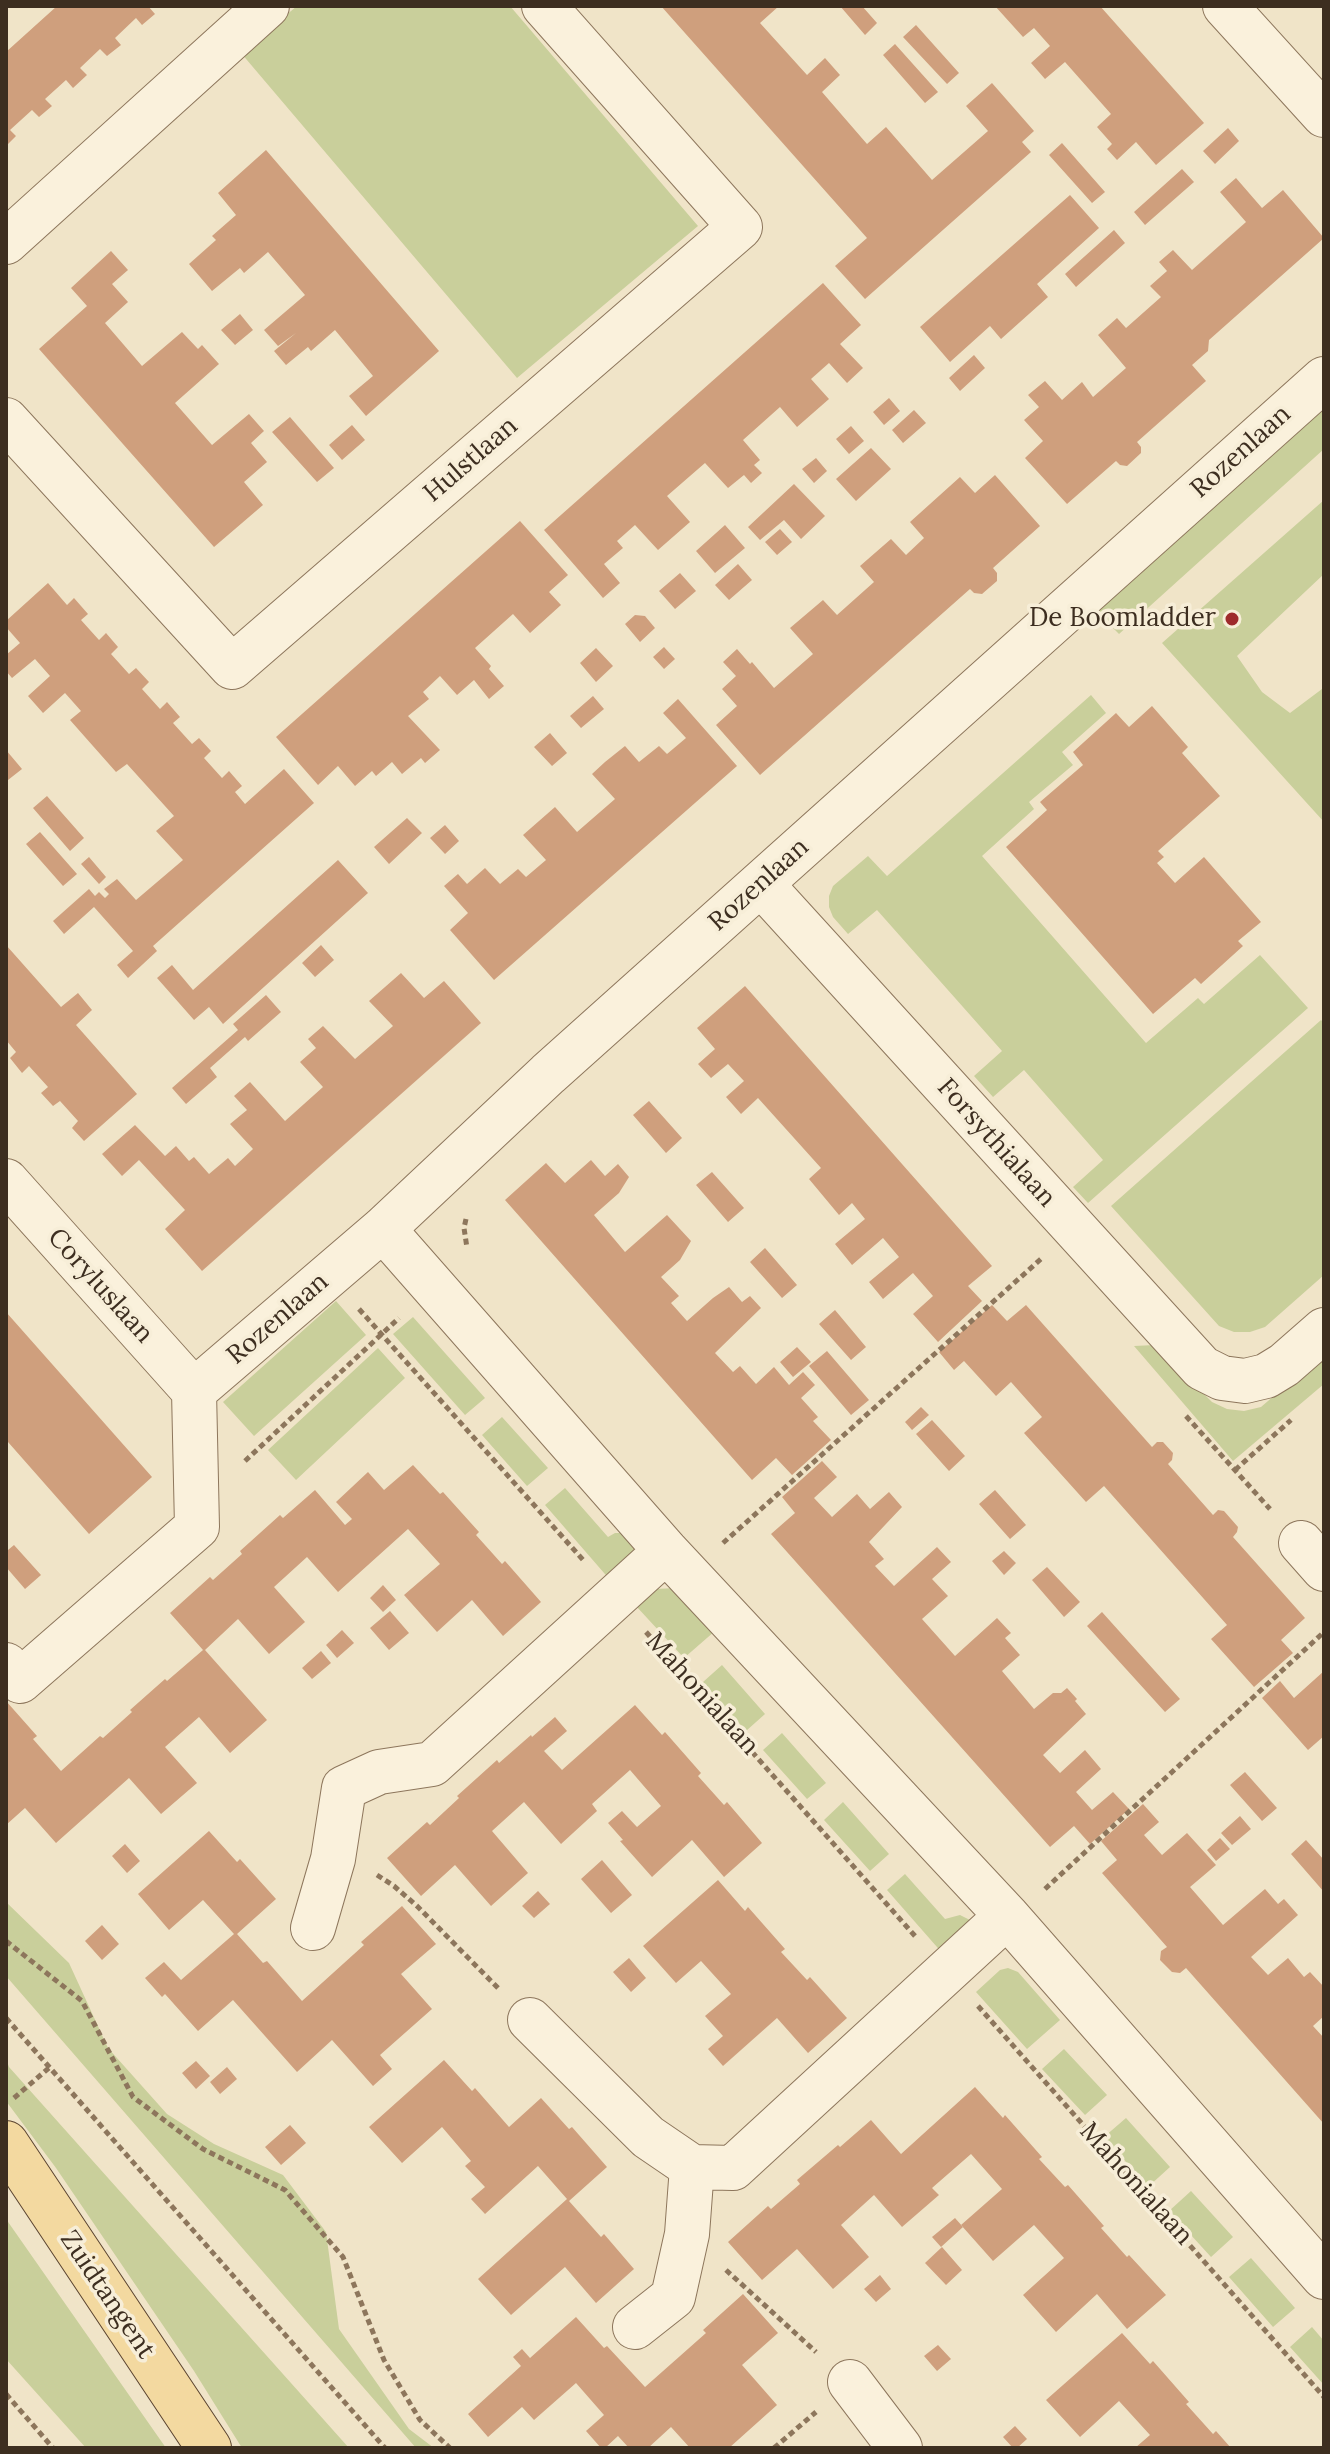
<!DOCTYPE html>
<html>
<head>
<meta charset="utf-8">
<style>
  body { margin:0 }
  #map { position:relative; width:1330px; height:2454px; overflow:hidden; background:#f0e4c8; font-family:Lora,serif }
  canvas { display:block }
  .frame { position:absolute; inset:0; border:8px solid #3d2e20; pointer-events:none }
</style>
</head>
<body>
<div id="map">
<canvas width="1330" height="2454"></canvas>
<div class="frame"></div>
</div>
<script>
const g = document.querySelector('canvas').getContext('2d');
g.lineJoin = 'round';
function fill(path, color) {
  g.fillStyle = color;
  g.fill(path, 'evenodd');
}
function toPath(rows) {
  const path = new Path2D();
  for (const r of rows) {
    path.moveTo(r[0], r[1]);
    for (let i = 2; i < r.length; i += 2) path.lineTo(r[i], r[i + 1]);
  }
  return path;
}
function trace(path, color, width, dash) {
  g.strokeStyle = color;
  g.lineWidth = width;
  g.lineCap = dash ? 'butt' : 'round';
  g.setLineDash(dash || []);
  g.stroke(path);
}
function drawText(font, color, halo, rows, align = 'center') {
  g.font = font + ' Lora,serif';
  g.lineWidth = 7;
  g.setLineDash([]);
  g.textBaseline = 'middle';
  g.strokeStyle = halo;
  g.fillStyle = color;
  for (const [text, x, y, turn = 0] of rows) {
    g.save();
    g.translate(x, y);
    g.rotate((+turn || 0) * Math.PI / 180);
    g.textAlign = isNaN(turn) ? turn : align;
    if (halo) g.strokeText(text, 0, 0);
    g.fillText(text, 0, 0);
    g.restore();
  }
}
const green = toPath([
  [297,6,510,6,698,226,517,378,241,53],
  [1324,401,1324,449,1119,634,1094,609],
  [1324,500,1324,574,1237,656,1262,692,1290,713,1322,689,1324,695,1324,822,1162,643],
  [1091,695,1106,713,1062,752,1073,765,1029,802,1034,809,982,856,1146,1043,1198,998,1204,1004,1260,955,1308,1008,1088,1203,1073,1187,1103,1160,1024,1070,993,1097,974,1076,1002,1051,877,910,848,934,833,917,829,907,829,896,833,886,868,856,887,876],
  [1321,1020,1324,1023,1324,1275,1265,1327,1250,1332,1234,1332,1219,1326,1111,1206],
  [336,1301,366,1335,254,1436,223,1402],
  [413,1317,485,1398,465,1415,393,1334],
  [1155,1345,1212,1402,1227,1409,1244,1411,1261,1407,1324,1353,1324,1384,1233,1461,1134,1346],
  [378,1348,405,1378,296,1480,268,1450],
  [502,1417,548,1468,527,1486,482,1435],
  [565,1488,608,1537,615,1533,625,1533,637,1551,611,1581,545,1505],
  [676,1588,715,1631,684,1658,636,1606,655,1589],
  [722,1665,765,1714,746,1731,703,1682],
  [782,1733,826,1783,807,1799,763,1750],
  [843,1802,889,1854,870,1871,824,1820],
  [905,1874,945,1919,960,1915,970,1920,951,1963,887,1890],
  [6,1902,69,1963,108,2048,167,2114,214,2144,283,2175,326,2232,339,2329,409,2429,434,2448,416,2448,6,1976],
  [1008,1968,1018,1972,1060,2020,1027,2049,976,1992,1000,1970],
  [1064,2049,1107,2095,1085,2115,1042,2069],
  [6,2059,9,2067,349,2448,242,2448,194,2371,56,2168,6,2101],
  [1126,2118,1170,2167,1148,2187,1104,2137],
  [1191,2191,1233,2237,1211,2257,1169,2211],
  [6,2219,166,2448,86,2448,6,2359],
  [1251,2258,1295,2308,1273,2327,1229,2277],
  [1312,2327,1324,2341,1324,2385,1290,2347]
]);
const building = toPath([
  [57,6,148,6,155,14,142,25,136,18,115,38,121,45,107,56,100,49,80,68,87,75,73,88,66,80,45,99,52,106,39,117,32,110,10,130,16,136,6,146,6,52],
  [661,6,779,6,760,23,807,75,825,58,840,75,822,92,867,144,886,127,932,180,988,131,966,106,992,83,1034,131,1022,142,1031,152,865,299,835,266,867,238],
  [840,6,862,6,877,23,865,35],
  [995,6,1100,6,1204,123,1156,165,1136,142,1117,160,1107,149,1112,144,1097,127,1111,114,1065,62,1045,79,1031,63,1050,46,1034,28,1023,37],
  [916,25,959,73,947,84,903,37],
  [895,44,938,92,925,103,883,55],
  [1228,128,1239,141,1215,164,1203,151],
  [1062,143,1105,192,1092,203,1049,155],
  [266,150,439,351,366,416,349,396,373,376,335,330,311,351,308,347,286,365,274,351,296,333,278,346,264,330,305,295,268,252,244,273,240,268,212,291,189,264,216,240,212,236,236,215,218,193],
  [1182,169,1194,182,1145,225,1134,212],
  [1236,178,1262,208,1283,190,1324,238,1209,340,1208,351,1192,365,1206,381,1137,442,1141,447,1141,453,1127,466,1120,465,1116,461,1067,504,1025,458,1043,441,1024,420,1039,407,1028,395,1045,381,1062,400,1082,382,1093,397,1126,368,1098,335,1117,318,1126,328,1161,297,1150,286,1167,271,1159,262,1173,250,1192,270,1246,222,1220,192],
  [1070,195,1099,228,1037,284,1048,297,1001,339,990,326,950,362,920,327],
  [1114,230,1125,243,1076,287,1065,274],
  [111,251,128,270,112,284,128,302,105,323,142,366,182,332,198,349,202,345,219,364,175,403,212,445,249,414,264,431,251,443,267,462,244,482,263,505,214,547,39,349,87,306,71,288],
  [823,283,861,325,840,344,863,368,847,383,829,363,811,379,829,399,797,427,780,407,743,440,760,460,754,465,762,473,751,483,744,475,728,488,705,463,667,496,690,522,658,550,635,525,617,541,623,548,604,564,620,583,603,598,544,530],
  [240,314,253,330,235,345,221,330],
  [974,355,985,368,960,391,949,378],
  [889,398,900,411,884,425,873,412],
  [914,410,926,423,903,443,892,430],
  [290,417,334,468,317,482,272,432],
  [352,425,365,440,342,460,329,445],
  [851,426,864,441,849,454,836,439],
  [871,448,891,469,856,501,836,479],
  [816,458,827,471,814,483,802,469],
  [995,475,1040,526,993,568,997,573,997,581,982,594,974,593,970,589,760,775,716,725,737,706,722,689,736,676,723,662,737,649,750,664,752,662,774,688,813,654,790,628,823,600,837,615,874,582,860,566,891,539,906,555,924,538,910,522,960,477,975,493],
  [794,484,825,516,801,539,784,520,760,540,748,527],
  [520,521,568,575,549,592,561,605,530,633,513,614,475,648,491,666,489,669,504,686,489,699,474,680,457,695,440,676,423,692,429,699,408,716,440,750,425,763,421,758,402,774,392,762,376,776,372,771,355,786,338,766,318,785,276,737],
  [725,525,745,548,715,573,696,551],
  [780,529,792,542,777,555,765,542],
  [738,564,752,580,729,600,715,585],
  [680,573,696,591,675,609,659,591],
  [48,583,67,605,74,598,88,614,81,620,99,640,106,633,118,647,111,654,129,674,136,668,149,682,142,689,160,709,167,702,180,717,173,723,192,744,199,738,211,751,204,758,222,778,229,771,242,786,235,792,245,804,284,769,314,803,153,946,157,951,128,978,117,965,133,951,94,907,64,934,53,921,89,889,95,896,99,892,105,898,109,894,104,889,117,879,136,900,183,860,156,831,174,816,127,764,116,772,85,737,70,720,81,711,65,693,43,713,28,696,50,676,35,659,12,678,6,671,6,655,20,643,6,627,6,621],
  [635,615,645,616,655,628,640,642,625,624],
  [664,647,675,659,664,669,653,657],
  [596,648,613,666,596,682,580,663],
  [593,696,604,709,581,728,570,716],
  [678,699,737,766,494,980,450,930,468,913,444,886,458,874,467,884,485,868,500,884,518,869,526,877,546,860,523,835,555,807,577,832,615,799,592,774,605,762,625,746,639,762,659,746,667,754,686,738,663,713],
  [1152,706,1188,747,1182,753,1220,796,1158,851,1164,857,1157,863,1175,883,1204,857,1261,922,1238,941,1243,946,1201,984,1195,978,1153,1014,1006,847,1047,810,1040,802,1083,765,1073,752,1116,713,1129,727],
  [550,733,567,753,552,766,534,747],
  [6,750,22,769,8,780,6,778],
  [47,796,84,838,70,851,33,808],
  [407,818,422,833,389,864,374,847],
  [445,825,459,841,445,854,430,838],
  [40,832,77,874,63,886,26,844],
  [89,857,106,877,99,884,81,864],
  [338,860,368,893,223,1024,209,1007,194,1020,157,978,172,965,193,990],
  [6,945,61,1007,78,993,92,1010,76,1025,137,1094,84,1141,72,1128,78,1121,60,1101,53,1106,41,1093,48,1087,29,1066,22,1073,10,1058,16,1052,6,1040],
  [321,945,334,960,315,977,302,963],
  [401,973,424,998,444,981,481,1023,202,1271,165,1229,185,1210,139,1160,122,1176,102,1154,135,1125,165,1156,176,1146,189,1161,194,1157,209,1174,228,1158,235,1166,253,1149,230,1124,247,1110,234,1096,250,1082,285,1121,323,1087,300,1062,316,1048,308,1039,323,1026,355,1059,393,1026,369,1001],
  [745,986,992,1266,968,1286,982,1301,938,1342,913,1314,933,1296,913,1273,883,1299,869,1282,899,1257,883,1238,852,1265,835,1244,865,1219,852,1203,839,1215,809,1179,821,1168,758,1098,741,1114,726,1097,744,1081,728,1064,711,1078,698,1064,715,1049,697,1028],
  [266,995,281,1012,248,1041,245,1037,210,1068,217,1077,186,1104,172,1088,238,1030,233,1024],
  [649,1101,682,1138,666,1153,633,1115],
  [591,1160,605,1176,618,1164,629,1177,619,1193,594,1215,625,1252,667,1215,691,1241,680,1260,661,1277,679,1296,671,1303,687,1321,713,1298,729,1287,742,1302,750,1296,761,1308,715,1353,733,1372,740,1366,756,1384,774,1367,789,1385,803,1372,815,1385,801,1398,818,1417,813,1421,831,1440,792,1475,776,1458,752,1480,505,1200,546,1163,565,1183],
  [712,1172,744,1208,728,1222,696,1185],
  [765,1248,797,1285,782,1298,750,1262],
  [992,1305,1007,1321,1026,1305,1152,1447,1157,1442,1163,1442,1173,1453,1172,1460,1168,1464,1213,1515,1218,1510,1224,1511,1238,1527,1237,1532,1233,1537,1305,1618,1281,1640,1293,1653,1254,1687,1211,1639,1227,1625,1104,1486,1086,1502,1024,1433,1042,1417,1011,1382,996,1396,964,1361,954,1370,939,1352],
  [835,1310,866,1347,851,1360,819,1324],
  [6,1312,152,1477,89,1534,8,1442,6,1444],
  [797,1347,811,1362,793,1377,780,1362],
  [827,1351,869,1400,851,1415,809,1366],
  [921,1407,929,1415,912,1430,905,1422],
  [932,1420,965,1456,949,1471,916,1434],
  [822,1461,837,1477,814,1498,832,1517,857,1494,870,1509,889,1492,902,1507,869,1542,884,1559,875,1566,894,1586,937,1547,951,1562,932,1579,948,1596,922,1619,955,1656,997,1618,1011,1633,1005,1638,1020,1655,1002,1671,1034,1709,1053,1693,1061,1693,1067,1688,1077,1699,1075,1701,1086,1714,1043,1755,1060,1773,1085,1750,1101,1769,1076,1792,1092,1810,1113,1792,1129,1809,1090,1844,1074,1826,1050,1847,771,1534,795,1513,782,1497],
  [413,1465,440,1494,443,1492,479,1532,476,1535,502,1564,505,1561,541,1602,503,1636,472,1600,437,1632,404,1595,440,1564,408,1529,338,1592,307,1557,274,1587,305,1622,269,1654,238,1619,205,1650,267,1720,230,1753,199,1717,165,1747,197,1783,161,1814,129,1778,56,1843,25,1808,6,1825,6,1701,37,1736,33,1739,61,1771,100,1736,103,1738,132,1712,130,1710,165,1679,167,1681,203,1650,170,1613,210,1577,213,1580,242,1554,240,1551,280,1515,283,1518,315,1490,345,1525,352,1519,336,1502,368,1472,384,1490],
  [995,1490,1026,1525,1010,1539,979,1504],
  [14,1545,41,1575,25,1589,6,1567,6,1547,8,1550],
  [1004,1551,1016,1563,1004,1575,992,1561],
  [1047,1567,1080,1602,1064,1617,1032,1580],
  [383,1585,396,1600,383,1612,370,1598],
  [390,1611,409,1633,389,1650,370,1628],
  [1102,1612,1180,1699,1165,1712,1087,1626],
  [342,1630,354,1643,337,1658,326,1645],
  [321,1651,331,1663,312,1679,302,1668],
  [1324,1671,1324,1736,1308,1750,1262,1698,1280,1681,1294,1698],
  [635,1705,662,1735,665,1732,701,1773,698,1776,724,1805,727,1802,762,1843,724,1877,692,1840,652,1877,620,1841,623,1840,608,1823,622,1811,637,1827,661,1806,630,1770,592,1804,597,1811,561,1844,524,1802,492,1831,528,1873,491,1906,455,1865,421,1896,387,1858,427,1822,430,1825,459,1798,457,1796,497,1760,499,1763,531,1735,532,1737,555,1717,567,1731,544,1751,562,1770],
  [1245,1772,1277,1808,1262,1821,1230,1785],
  [1143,1804,1159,1822,1144,1835,1162,1855,1187,1833,1216,1865,1190,1887,1223,1925,1265,1889,1278,1904,1284,1899,1298,1915,1251,1957,1268,1975,1288,1958,1304,1977,1310,1972,1324,1987,1324,2016,1313,2026,1324,2038,1324,2124,1186,1968,1180,1973,1172,1972,1160,1960,1161,1951,1167,1947,1102,1873,1117,1860,1101,1841],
  [1240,1816,1251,1829,1232,1845,1221,1833],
  [209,1831,237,1862,240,1859,276,1899,237,1934,263,1963,267,1961,302,2001,364,1945,361,1942,402,1906,436,1944,401,1974,432,2009,380,2055,392,2069,373,2086,332,2040,297,2072,233,2000,198,2031,165,1994,162,1997,145,1978,164,1962,181,1980,234,1934,203,1900,169,1930,138,1894],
  [1220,1838,1230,1849,1216,1861,1207,1850],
  [1306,1840,1324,1860,1324,1892,1291,1854],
  [125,1844,140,1861,127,1873,112,1856],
  [602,1860,632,1895,611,1913,581,1879],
  [718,1880,745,1911,748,1907,785,1949,781,1952,807,1980,810,1977,847,2018,808,2053,777,2018,723,2066,708,2049,723,2036,705,2016,731,1994,701,1961,676,1983,643,1946],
  [538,1891,550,1904,534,1918,522,1906],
  [102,1925,119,1944,102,1960,85,1941],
  [629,1958,646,1978,631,1992,613,1972],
  [444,2060,472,2091,475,2088,509,2127,541,2098,569,2129,572,2127,607,2167,569,2201,601,2237,604,2234,634,2269,596,2303,565,2267,511,2315,478,2279,567,2199,538,2166,485,2214,471,2199,485,2187,465,2166,471,2161,442,2127,402,2163,369,2127],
  [196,2061,210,2076,196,2089,182,2073],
  [227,2067,237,2079,220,2094,210,2082],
  [975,2087,1003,2118,1005,2115,1042,2157,1039,2159,1065,2187,1068,2185,1104,2226,1101,2228,1127,2257,1129,2255,1166,2295,1127,2329,1097,2294,1056,2332,1023,2295,1064,2258,1034,2225,993,2261,961,2225,1002,2189,971,2154,932,2188,939,2195,902,2227,874,2195,841,2225,869,2257,833,2289,797,2249,762,2280,728,2242,768,2206,771,2209,800,2184,797,2180,838,2145,840,2147,871,2120,901,2154],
  [290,2125,306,2143,281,2165,265,2147],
  [955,2218,963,2227,941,2247,932,2237],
  [942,2247,962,2270,946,2285,925,2263],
  [880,2275,891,2289,876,2302,864,2289],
  [743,2294,778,2333,742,2365,777,2405,729,2448,690,2448,671,2427,648,2448,629,2448,618,2436,605,2448,601,2448,586,2431,604,2415,576,2383,534,2420,522,2407,488,2437,468,2414,521,2366,513,2357,522,2349,530,2358,576,2317,604,2348,607,2346,645,2387,706,2333,703,2330],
  [1122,2333,1150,2364,1153,2361,1189,2402,1186,2404,1213,2434,1216,2431,1231,2448,1135,2448,1150,2435,1119,2401,1080,2437,1046,2400],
  [938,2345,951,2359,937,2371,924,2356],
  [1015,2426,1027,2439,1017,2448,1013,2448,1003,2437]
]);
const path = toPath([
  [466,1219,464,1228,467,1248],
  [359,1309,584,1561],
  [1186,1416,1270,1509],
  [245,1461,399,1318],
  [1235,1470,1291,1420],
  [723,1543,1041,1259],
  [646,1632,915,1936],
  [377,1875,394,1886,417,1906,498,1988],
  [1045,1889,1324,1632],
  [6,1941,82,2001,133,2097,203,2149,285,2190,343,2257,384,2360,420,2420,450,2448],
  [978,2006,1324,2397],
  [6,2018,385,2448],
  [14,2098,50,2067],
  [726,2270,816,2352],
  [6,2394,53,2448],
  [774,2448,816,2412]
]);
const minor = toPath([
  [1225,6,1324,115],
  [6,242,267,6],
  [6,420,232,667,740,227,544,6],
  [761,884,1202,1368,1222,1378,1245,1381,1266,1376,1284,1365,1324,1330],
  [6,1181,194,1391],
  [383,1229,666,1551,1007,1916,1324,2277],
  [194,1391,383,1229,548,1074,1324,379],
  [1301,1543,1324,1569],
  [6,1665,20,1681,197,1527,194,1391],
  [313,1928,333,1859,344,1788,379,1772,432,1764,666,1551],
  [530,2020,648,2137,692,2167,733,2168,1007,1916],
  [635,2327,673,2297,687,2234,692,2167],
  [850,2382,900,2448]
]);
const major = toPath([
  [6,2143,209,2448]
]);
const markers = [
  [1232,619,8,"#9e2a2b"]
];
const streetNames = [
  ["Rozenlaan",1241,452,-42],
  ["Hulstlaan",471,460,-41],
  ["Rozenlaan",759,885,-42],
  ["Forsythialaan",996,1143,48],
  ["Coryluslaan",100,1286,48],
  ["Rozenlaan",278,1319,-41],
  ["Mahonialaan",702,1694,48],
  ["Mahonialaan",1136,2184,48],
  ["Zuidtangent",107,2295,56]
];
const poiNames = [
  ["De Boomladder",1216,619]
];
fill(green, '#c9cf9b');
fill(building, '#cf9f7d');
trace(minor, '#8d765c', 46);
trace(major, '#5b4430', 46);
trace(path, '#8d765c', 5, [6, 4]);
trace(minor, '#faf1dc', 44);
trace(major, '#f3d9a0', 44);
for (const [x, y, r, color] of markers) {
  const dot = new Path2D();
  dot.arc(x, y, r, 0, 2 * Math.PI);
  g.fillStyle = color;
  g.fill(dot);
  trace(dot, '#f7eed8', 3);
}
drawText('26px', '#3d2e20', '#f7eed8', streetNames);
drawText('26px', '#3d2e20', '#f7eed8', poiNames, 'right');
</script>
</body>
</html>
